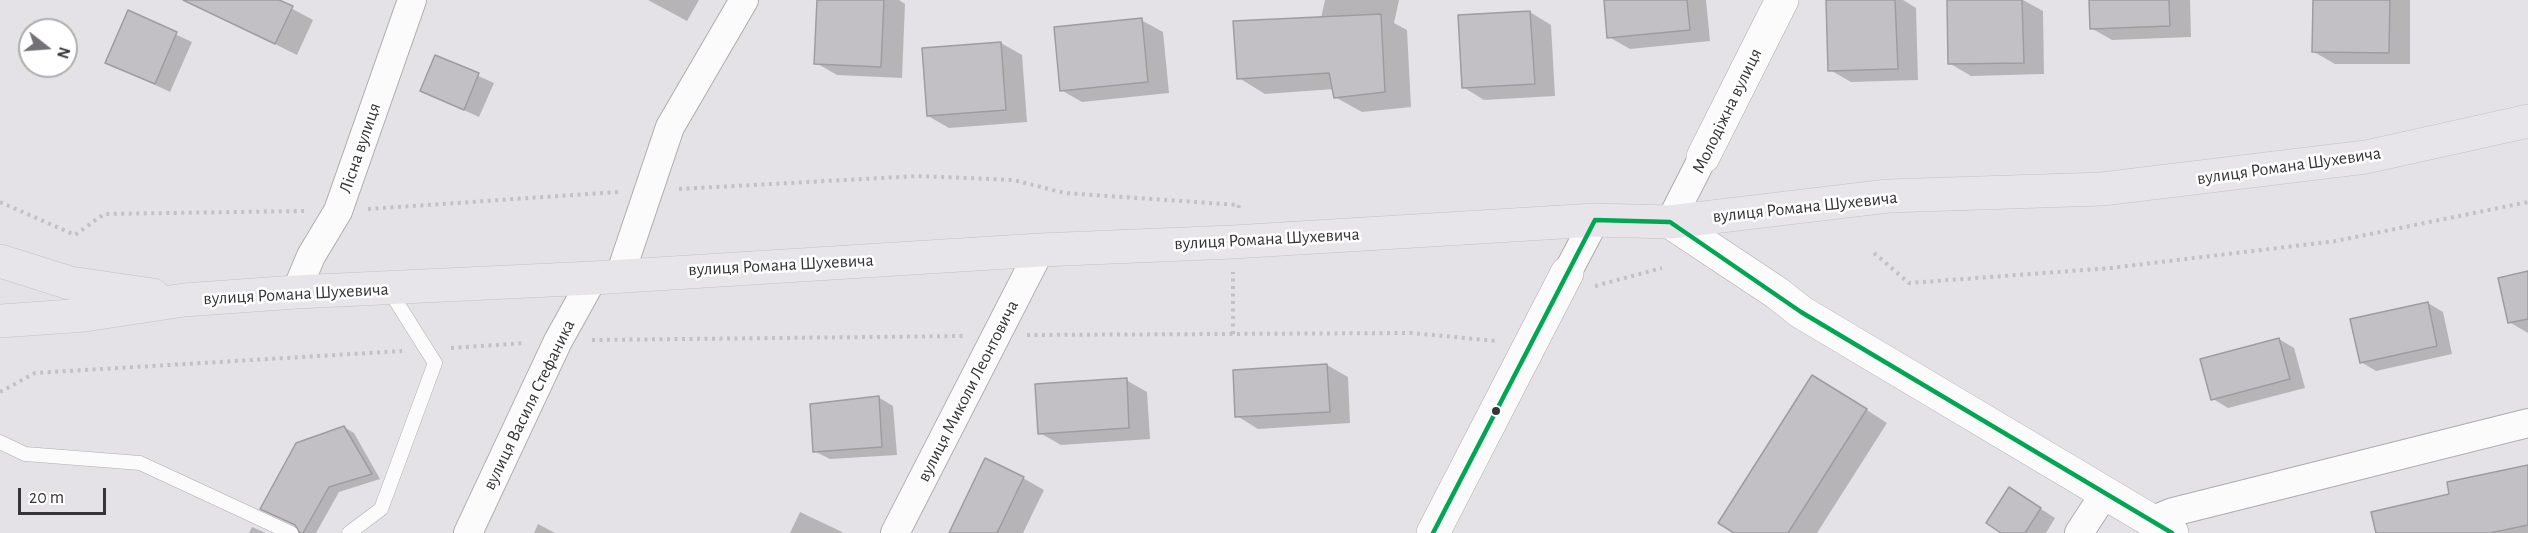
<!DOCTYPE html>
<html>
<head>
<meta charset="utf-8">
<style>
  body { margin:0 }
  #map { position:relative; width:2528px; height:533px; overflow:hidden; background:#e5e2e7; font-family:"Alegreya Sans",sans-serif }
  canvas { display:block }
  .north { position:absolute; left:18px; top:18px; width:60px; height:60px; box-sizing:border-box; background:#fff; border:2px solid #aeaeaf; border-radius:50%; rotate:107deg; font-size:16px; font-weight:700; line-height:24px; text-align:center; color:#353437 }
  .north::after { content:''; display:block; margin:auto; width:21px; height:27px; background:#737175; clip-path:polygon(50% 0,100% 100%,50% 72%,0 100%) }
  .scale { position:absolute; left:18px; top:488px; width:88px; height:27px; box-sizing:border-box; border:3px solid #353437; border-top:0; padding-left:8px; font-size:18px; line-height:21px; white-space:nowrap; color:#353437; -webkit-text-stroke:4px #fff; paint-order:stroke }
</style>
</head>
<body>
<div id="map">
<canvas width="2528" height="533"></canvas>
<div class="north">N</div>
<div class="scale">20 m</div>
</div>
<script>
const g = document.querySelector('canvas').getContext('2d');
g.lineJoin = 'round';
function fill(path, color) {
  g.fillStyle = color;
  g.fill(path, 'evenodd');
}
function toPath(rows) {
  const path = new Path2D();
  for (const r of rows) {
    path.moveTo(r[0], r[1]);
    for (let i = 2; i < r.length; i += 2) path.lineTo(r[i], r[i + 1]);
  }
  return path;
}
function trace(path, color, width, dash) {
  g.strokeStyle = color;
  g.lineWidth = width;
  g.lineCap = dash ? 'butt' : 'round';
  g.setLineDash(dash || []);
  g.stroke(path);
}
function drawText(font, color, halo, rows, align = 'center') {
  g.font = font + ' "Alegreya Sans",sans-serif';
  g.lineWidth = 5;
  g.setLineDash([]);
  g.textBaseline = 'middle';
  g.strokeStyle = halo;
  g.fillStyle = color;
  for (const [text, x, y, turn = 0] of rows) {
    g.save();
    g.translate(x, y);
    g.rotate((+turn || 0) * Math.PI / 180);
    g.textAlign = isNaN(turn) ? turn : align;
    if (halo) g.strokeText(text, 0, 0);
    g.fillText(text, 0, 0);
    g.restore();
  }
}
const shadow = toPath([
  [186,0,276,0,313,20,297,55],
  [648,0,699,0,687,21],
  [818,0,899,0,905,4,902,78,837,75,816,63],
  [1325,0,1399,0,1394,23,1407,30,1411,107,1362,112,1335,97,1334,89,1265,94,1239,78,1321,18],
  [1605,0,1706,0,1710,41,1630,49,1609,37],
  [1827,0,1903,0,1916,8,1918,80,1851,82,1830,70],
  [1978,0,2023,0,2043,11,2044,74,1971,76,1949,63],
  [2090,0,2190,0,2191,37,2112,40,2091,28],
  [2314,0,2410,0,2410,64,2335,64,2314,52],
  [128,12,192,42,170,92,107,62],
  [1530,12,1551,25,1555,96,1484,100,1463,87],
  [1141,20,1163,32,1169,93,1082,102,1061,90],
  [1001,43,1022,55,1027,122,949,128,928,116],
  [436,57,494,83,479,117,422,91],
  [2528,273,2528,333,2509,322],
  [2428,303,2443,312,2452,354,2376,371,2361,362],
  [2279,339,2294,348,2305,388,2228,408,2213,399],
  [1327,365,1348,377,1350,423,1258,429,1237,416],
  [1126,380,1147,392,1150,439,1061,445,1040,433],
  [1834,389,1887,423,1817,533,1737,533],
  [878,397,893,406,897,455,830,459,814,451],
  [344,427,354,433,380,479,339,492,316,533,301,533],
  [2528,465,2528,533,2378,533,2451,495,2449,483],
  [1023,478,1044,490,1023,533,950,533],
  [2024,498,2055,518,2046,533,2004,533],
  [800,512,840,531,843,533,790,533],
  [538,524,555,533,534,533],
  [252,527,266,533,249,533]
]);
const building = toPath([
  [183,0,279,0,293,6,275,44,183,0],
  [817,0,884,0,881,67,814,64,817,0],
  [1604,0,1687,0,1690,30,1607,38,1604,0],
  [1826,0,1895,0,1898,69,1828,71,1826,0],
  [1947,0,2022,0,2024,63,1948,64,1947,0],
  [2089,0,2169,0,2170,26,2090,29,2089,0],
  [2313,0,2390,0,2389,53,2312,52,2313,0],
  [128,10,177,32,155,84,105,63,128,10],
  [1530,11,1535,84,1462,88,1458,15,1530,11],
  [1381,14,1385,92,1334,98,1329,73,1237,79,1233,21,1381,14],
  [1142,18,1148,82,1060,91,1054,27,1142,18],
  [1001,42,1006,110,927,116,922,48,1001,42],
  [435,55,479,73,464,110,420,91,435,55],
  [2528,271,2528,319,2508,323,2498,278,2528,271],
  [2428,302,2437,346,2360,363,2350,319,2428,302],
  [2279,338,2290,379,2211,400,2200,359,2279,338],
  [1327,364,1330,412,1235,417,1233,370,1327,364],
  [1812,375,1867,409,1788,533,1734,533,1718,523,1812,375],
  [1127,378,1129,428,1038,434,1035,384,1127,378],
  [879,396,882,447,813,452,810,404,879,396],
  [344,426,372,474,329,487,303,533,300,533,295,525,260,509,296,443,344,426],
  [985,458,1024,477,997,533,949,533,985,458],
  [2528,465,2528,525,2490,533,2376,533,2371,512,2449,494,2447,482,2528,465],
  [2009,487,2041,508,2025,533,2001,533,1986,523,2009,487]
]);
const path = toPath([
  [679,189,918,176,1013,180,1065,193,1239,205,1238,211],
  [0,202,75,235,104,214,304,211],
  [368,209,618,192],
  [1874,253,1909,283,2111,268,2336,241,2528,202],
  [1595,286,1662,268],
  [1233,334,1233,272],
  [1027,335,1412,333,1496,341],
  [592,340,963,336],
  [451,348,525,343],
  [0,392,35,373,402,351]
]);
const lane = toPath([
  [0,442,25,454,140,463,291,533],
  [349,533,381,509,435,363,389,290]
]);
const street = toPath([
  [1670,222,1703,157],
  [1567,273,1595,220],
  [620,275,670,127,744,0],
  [296,292,311,256,338,211,412,0],
  [2151,521,2173,512,2528,423],
  [468,533,558,341,593,278],
  [895,533,1040,250],
  [2079,533,2105,493]
]);
const secondary = toPath([
  [1703,157,1782,0],
  [1670,222,1777,293,1801,312,2172,533],
  [1433,533,1567,273]
]);
const primary = toPath([
  [0,261,70,283,153,295],
  [0,321,85,315,184,300,296,292,593,278,1040,250,1233,242,1595,220,1670,222,1888,196,2102,189,2366,157,2528,121]
]);
const bus1 = toPath([
  [1433,533,1595,220,1670,222,1801,312,2172,533]
]);
const markers = [
  [1496,411,5,"#353437"]
];
const streetNames = [
  ["Молодіжна вулиця",1727,111,-64],
  ["Лісна вулиця",360,148,-71],
  ["вулиця Романа Шухевича",2289,166,-8],
  ["вулиця Романа Шухевича",1805,207,-6],
  ["вулиця Романа Шухевича",1267,239,-3],
  ["вулиця Романа Шухевича",781,265,-3],
  ["вулиця Романа Шухевича",296,294,-3],
  ["вулиця Миколи Леонтовича",968,391,-63],
  ["вулиця Василя Стефаника",529,405,-64]
];
fill(shadow, '#0003');
fill(building, '#c2c0c4');
trace(building, '#9e9c9f', 1.5);
trace(lane, '#aeacaf', 15);
trace(street, '#aeacaf', 30);
trace(secondary, '#aeacaf', 34);
trace(primary, '#c2c1c3', 34);
trace(path, '#c2c2c3', 4, [3, 4.5]);
trace(lane, '#fbfbfb', 14);
trace(street, '#fbfbfb', 28);
trace(secondary, '#fbfbfb', 33);
trace(primary, '#e7e5e9', 33);
trace(bus1, '#00a651', 4.5);
for (const [x, y, r, color] of markers) {
  const dot = new Path2D();
  dot.arc(x, y, r, 0, 2 * Math.PI);
  g.fillStyle = color;
  g.fill(dot);
  trace(dot, '#fff', 2);
}
drawText('18px', '#353437', '#fff', streetNames);
</script>
</body>
</html>
